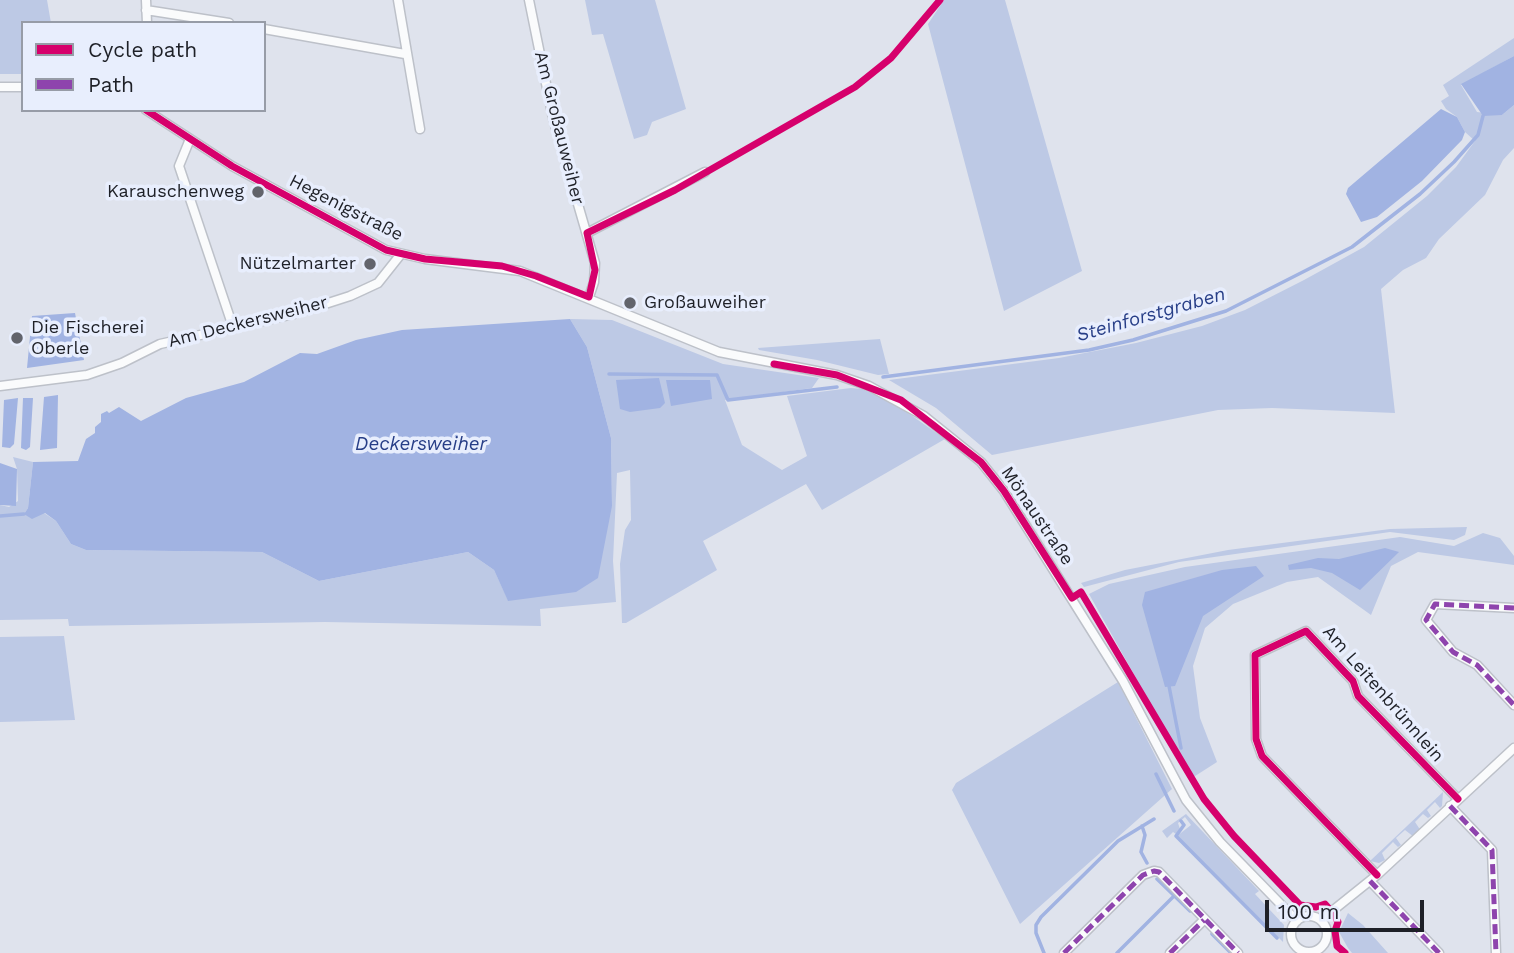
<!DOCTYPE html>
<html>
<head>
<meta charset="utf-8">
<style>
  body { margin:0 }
  #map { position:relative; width:1514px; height:953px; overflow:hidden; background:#dfe3ed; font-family:"Work Sans",sans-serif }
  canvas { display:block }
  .legend { position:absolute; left:21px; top:21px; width:245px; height:91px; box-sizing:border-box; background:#e8eefd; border:2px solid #979ca7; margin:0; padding:9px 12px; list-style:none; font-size:21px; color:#1e2027 }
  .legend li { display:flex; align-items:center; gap:14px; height:35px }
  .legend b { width:35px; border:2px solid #979ca7 }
  .scale { position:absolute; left:1265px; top:900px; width:159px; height:32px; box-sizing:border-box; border:4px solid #1e2027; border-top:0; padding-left:9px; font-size:21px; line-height:24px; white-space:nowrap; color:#1e2027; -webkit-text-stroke:5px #e8eefd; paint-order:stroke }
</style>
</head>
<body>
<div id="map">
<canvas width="1514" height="953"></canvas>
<ul class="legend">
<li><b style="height:9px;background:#d6006c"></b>Cycle path</li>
<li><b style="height:9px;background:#8e44ad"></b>Path</li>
</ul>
<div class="scale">100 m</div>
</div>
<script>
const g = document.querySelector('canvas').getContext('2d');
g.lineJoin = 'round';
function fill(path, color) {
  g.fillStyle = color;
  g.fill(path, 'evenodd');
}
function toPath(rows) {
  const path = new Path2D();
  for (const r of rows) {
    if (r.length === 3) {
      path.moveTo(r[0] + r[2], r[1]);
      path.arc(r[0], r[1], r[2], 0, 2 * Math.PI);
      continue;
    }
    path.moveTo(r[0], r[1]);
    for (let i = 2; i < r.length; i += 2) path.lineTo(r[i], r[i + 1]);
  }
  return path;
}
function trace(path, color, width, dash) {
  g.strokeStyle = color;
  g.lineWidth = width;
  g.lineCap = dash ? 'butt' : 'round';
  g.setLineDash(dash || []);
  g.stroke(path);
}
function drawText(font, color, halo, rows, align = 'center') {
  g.font = font + ' "Work Sans",sans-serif';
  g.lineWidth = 7;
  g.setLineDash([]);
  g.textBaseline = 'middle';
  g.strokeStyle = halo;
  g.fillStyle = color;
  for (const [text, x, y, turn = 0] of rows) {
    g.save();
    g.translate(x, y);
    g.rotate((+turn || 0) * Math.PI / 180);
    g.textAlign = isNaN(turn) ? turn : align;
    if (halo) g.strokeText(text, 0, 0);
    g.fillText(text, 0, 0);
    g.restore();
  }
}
const green = toPath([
  [0,0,47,0,51,23,23,23,23,74,0,74],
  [585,0,655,0,686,109,652,122,647,135,634,139,603,34,592,35],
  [944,0,1005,0,1082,271,1004,311,928,24],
  [1514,38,1514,56,1461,85,1477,112,1502,115,1514,105,1514,148,1503,160,1485,195,1439,239,1426,258,1403,270,1381,289,1395,413,1272,408,1218,410,992,455,936,408,889,380,1059,358,1136,343,1202,326,1245,310,1304,280,1364,247,1427,196,1456,167,1475,141,1465,132,1457,117,1446,109,1441,101,1449,96,1443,85],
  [570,319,612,320,723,364,819,378,812,388,725,400,742,445,782,470,807,456,787,396,851,388,863,389,901,408,945,439,822,510,806,484,703,541,717,570,626,623,622,623,620,564,625,530,631,520,630,470,617,473,613,561,616,602,540,609,541,626,325,622,69,626,68,619,0,620,0,505,9,507,18,501,17,469,13,457,33,462,28,508,24,514,44,513,56,521,71,544,86,550,262,552,319,581,468,552,494,570,508,600,612,506,611,438,587,347],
  [880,339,889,374,878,375,817,360,759,350,758,348],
  [1467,527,1465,535,1454,540,1390,532,1179,562,1084,587,1081,583,1125,570,1228,550,1390,529],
  [1483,533,1500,538,1514,556,1514,565,1418,552,1391,566,1371,615,1318,577,1287,582,1233,604,1205,628,1193,666,1200,718,1217,762,1192,778,1089,594,1109,584,1185,567,1400,537,1454,546],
  [64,636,75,720,0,722,0,637],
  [1118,682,1172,789,1020,924,952,790,956,783],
  [1443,792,1442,806,1440,808,1435,802,1427,810,1431,816,1428,818,1423,814,1415,822,1421,831,1414,837,1405,830,1396,838,1401,845,1398,847,1393,842,1382,853,1385,860,1379,863,1370,861],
  [1186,814,1259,891,1255,894,1284,925,1283,942,1177,836,1191,825,1185,817,1178,823,1180,829,1176,834,1173,832,1167,838,1162,831],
  [1348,913,1363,925,1388,953,1352,953,1348,948,1339,932]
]);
const water = toPath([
  [1514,56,1514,105,1502,115,1483,116,1461,84],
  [1441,109,1457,117,1465,132,1462,140,1422,181,1377,217,1361,222,1346,194,1348,188],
  [75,313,84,360,27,368,32,316],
  [570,319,587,347,611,438,612,506,598,578,576,592,508,601,494,570,468,552,319,581,262,552,86,550,71,544,56,521,45,513,32,519,24,514,28,508,33,462,78,461,86,439,95,433,95,427,101,422,101,414,107,411,109,413,119,407,141,421,186,398,244,382,300,353,317,354,356,340,402,330],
  [659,378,665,403,660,408,630,412,620,409,616,380],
  [666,380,710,380,712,399,671,406],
  [58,395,57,448,40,450,44,397],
  [18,398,14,444,10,448,2,447,4,400],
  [23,398,33,398,30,447,26,450,21,448],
  [0,463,17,469,16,506,0,505],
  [1385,548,1399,552,1360,590,1332,573,1311,568,1289,570,1288,565,1318,558,1339,559],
  [1256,566,1264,576,1203,616,1175,686,1165,687,1142,605,1145,592,1222,570]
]);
const stream = toPath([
  [609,374,717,375,728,400,837,387],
  [883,377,1089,350,1133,340,1226,311,1352,247,1420,194,1454,162,1478,135,1483,116],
  [0,516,24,514],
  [1169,686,1181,748],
  [1156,774,1174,811],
  [1181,821,1184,825,1176,836,1277,938],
  [1142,826,1145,835,1141,852,1147,863],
  [1157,879,1190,911],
  [1212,934,1231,953],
  [1044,953,1036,933,1036,925,1041,917,1118,841,1154,819],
  [1117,953,1174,896]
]);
const street = toPath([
  [146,0,147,23],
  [398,0,420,129],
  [529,0,553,118,595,263,594,282,589,297],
  [146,10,229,23],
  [264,29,405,54],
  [0,87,23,87],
  [146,110,232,166,386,250,425,259,520,271,719,352,837,375,869,386,924,416,981,462,1004,491,1123,681,1186,800,1220,842,1297,921],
  [190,139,179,166,233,327],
  [587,233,705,172],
  [0,386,87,375,122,363,160,344,294,314,350,296,378,283,401,254],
  [1514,608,1435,604,1426,620,1453,652,1477,665,1514,705],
  [1450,806,1492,850,1496,953],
  [1377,875,1262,756,1256,739,1255,655,1306,631,1353,681,1358,696,1458,799],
  [1370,881,1439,953],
  [1309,934,18],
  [1321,920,1377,875,1514,748],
  [1064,953,1143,875,1154,871,1159,872,1238,953],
  [1170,953,1204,920]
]);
const quiet = toPath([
  [1514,608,1435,604,1426,620,1453,652,1477,665,1514,705],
  [1450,806,1492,850,1496,953],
  [1370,881,1439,953],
  [1064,953,1143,875,1154,871,1159,872,1238,953],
  [1170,953,1204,920]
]);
const cycleway = toPath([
  [146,110,232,166,386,250,425,259,502,266,536,276,589,297,595,270,587,233,675,190,855,87,891,58,940,0],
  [774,364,837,375,901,400,981,462,1004,491,1072,598,1081,592,1204,799,1234,836,1300,905,1316,907,1325,904,1333,913,1338,922,1335,931,1337,946,1345,953],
  [1377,875,1262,756,1256,739,1255,655,1306,631,1353,681,1358,696,1458,799]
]);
const markers = [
  [258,192,7,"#62646c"],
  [370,264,7,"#62646c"],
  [630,303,7,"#62646c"],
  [17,338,7,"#62646c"]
];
const streetNames = [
  ["Am Großauweiher",559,128,76],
  ["Hegenigstraße",346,208,27],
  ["Am Deckersweiher",248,322,-14],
  ["Mönaustraße",1037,516,56],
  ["Am Leitenbrünnlein",1383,694,49]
];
const poiNames = [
  ["Karauschenweg",244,192],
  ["Nützelmarter",356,264],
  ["Großauweiher",644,303,"left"],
  ["Die Fischerei",31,328,"left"],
  ["Oberle",31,349,"left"]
];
const waterNames = [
  ["Steinforstgraben",1151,315,-16],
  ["Deckersweiher",421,444]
];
fill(green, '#bdc9e5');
fill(water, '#a1b3e2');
trace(stream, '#a1b3e2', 3.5);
trace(street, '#bdc1c9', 11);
trace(street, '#fafbfc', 8);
trace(quiet, '#8e44ad', 5, [10, 5]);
trace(cycleway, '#d6006c', 7);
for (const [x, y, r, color] of markers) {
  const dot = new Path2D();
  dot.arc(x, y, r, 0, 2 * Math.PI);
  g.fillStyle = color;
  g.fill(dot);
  trace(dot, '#e8eefd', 2.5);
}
drawText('18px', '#1e2027', '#e8eefd', streetNames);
drawText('18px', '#1e2027', '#e8eefd', poiNames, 'right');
drawText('italic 19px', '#273e87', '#e8eefd', waterNames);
</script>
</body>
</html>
